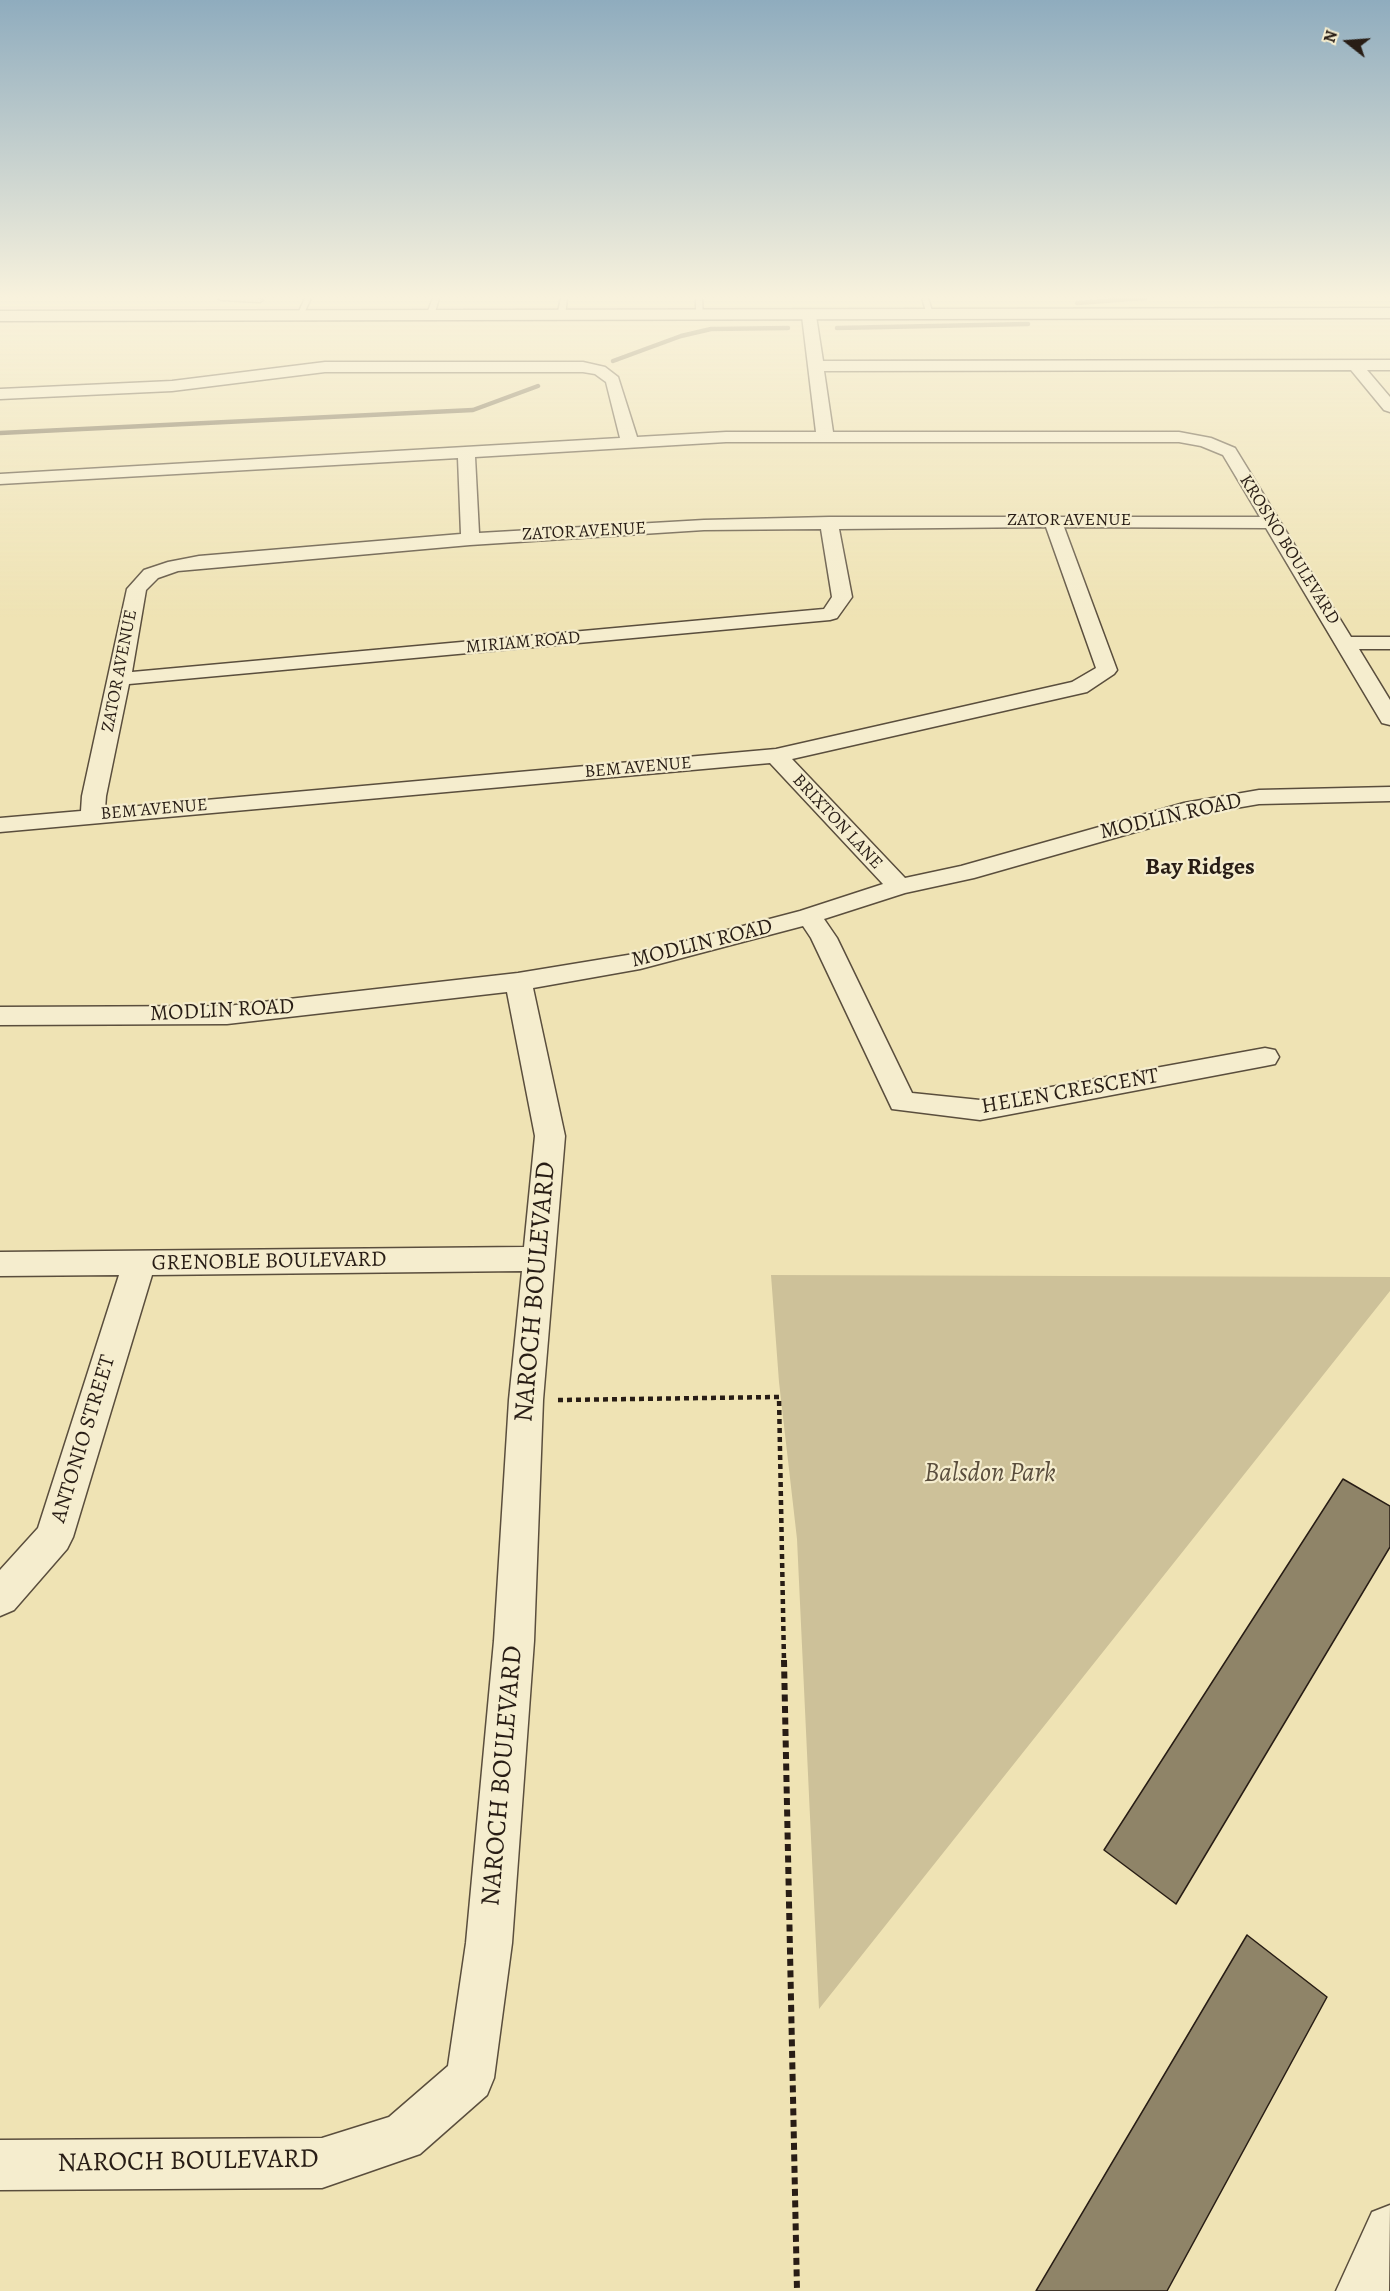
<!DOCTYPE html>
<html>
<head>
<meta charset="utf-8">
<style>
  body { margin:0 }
  #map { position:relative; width:1390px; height:2291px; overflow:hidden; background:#efe3b4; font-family:Alegreya,serif }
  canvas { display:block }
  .north { position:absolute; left:1318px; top:12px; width:60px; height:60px; -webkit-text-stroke:4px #f5edce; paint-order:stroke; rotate:287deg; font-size:16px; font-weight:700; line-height:24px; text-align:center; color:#281d15 }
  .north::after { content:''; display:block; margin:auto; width:21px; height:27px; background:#281d15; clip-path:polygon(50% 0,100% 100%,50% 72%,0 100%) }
</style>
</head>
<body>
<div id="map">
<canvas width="1390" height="2291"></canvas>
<div class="north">N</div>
</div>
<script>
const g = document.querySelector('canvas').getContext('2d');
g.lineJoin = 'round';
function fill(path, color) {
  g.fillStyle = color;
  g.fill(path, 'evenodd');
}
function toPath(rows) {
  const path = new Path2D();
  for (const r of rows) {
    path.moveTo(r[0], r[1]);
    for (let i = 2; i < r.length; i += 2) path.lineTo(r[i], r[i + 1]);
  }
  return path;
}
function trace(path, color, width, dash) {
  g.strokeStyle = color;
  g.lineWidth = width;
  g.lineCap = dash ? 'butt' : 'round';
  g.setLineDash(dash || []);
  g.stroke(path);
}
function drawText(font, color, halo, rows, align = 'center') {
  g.font = font + ' Alegreya,serif';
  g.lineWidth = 4.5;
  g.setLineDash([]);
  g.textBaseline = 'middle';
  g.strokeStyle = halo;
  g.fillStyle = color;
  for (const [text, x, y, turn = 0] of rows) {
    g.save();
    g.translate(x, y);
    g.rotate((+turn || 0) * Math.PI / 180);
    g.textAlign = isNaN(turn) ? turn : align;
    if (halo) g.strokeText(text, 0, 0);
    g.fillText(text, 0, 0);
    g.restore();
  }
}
const green = toPath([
  [771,1275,1390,1277,1390,1291,819,2009,797,1539,779,1382]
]);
const stream = toPath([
  [1077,303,1146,298],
  [837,328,1028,324],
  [613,361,681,336,711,329,788,328],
  [0,433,473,410,538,386]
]);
const building = toPath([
  [1343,1479,1390,1506,1390,1547,1176,1904,1104,1850,1343,1479],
  [1247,1935,1327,1997,1167,2291,1036,2291,1247,1935]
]);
const pathFar1 = toPath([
  [558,1400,779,1397,784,1662]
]);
const path = toPath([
  [784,1660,797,2291]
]);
const lane = toPath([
  [218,298,258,298,263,300,260,302,221,300,218,298],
  [305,298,311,298,302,318,296,318,305,298],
  [433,298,439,298,434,316,430,318,426,316,433,298],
  [561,298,567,298,565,316,561,318,557,316,561,298],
  [696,298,702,298,703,318,696,316,696,298],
  [922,298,928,298,934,317,927,315,922,298]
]);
const street = toPath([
  [809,312,816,316,823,361,1390,360,1390,370,1367,370,1390,397,1390,412,1384,410,1351,370,824,371,833,432,1179,432,1211,438,1235,448,1351,637,1390,637,1390,649,1359,649,1390,700,1390,725,1382,723,1379,718,1266,528,1064,527,1117,670,1114,674,1087,692,792,759,905,878,961,866,1184,803,1259,790,1390,787,1390,801,1259,804,1195,815,974,878,905,893,824,919,837,938,912,1093,980,1100,1265,1048,1275,1050,1279,1057,1275,1064,1265,1066,980,1120,892,1109,811,938,803,926,640,969,533,988,565,1136,543,1400,534,1641,512,1943,494,2078,487,2095,420,2154,322,2188,0,2190,0,2140,322,2138,389,2117,448,2066,466,1943,494,1641,509,1400,522,1271,152,1275,73,1537,67,1549,14,1610,0,1616,0,1570,38,1528,119,1275,0,1276,0,1252,524,1247,535,1136,507,992,227,1024,0,1025,0,1007,227,1006,518,973,640,953,800,911,883,884,770,763,0,832,0,818,81,811,82,796,127,589,144,570,168,562,199,556,461,534,458,458,0,484,0,474,620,438,606,382,595,374,583,372,325,372,172,391,0,399,0,389,172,381,325,362,583,362,605,367,618,377,637,437,726,432,816,432,802,316,809,312],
  [726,442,1179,442,1201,446,1223,455,1260,517,829,517,704,520,479,533,475,457,726,442],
  [1046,527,1096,668,1072,682,776,749,105,809,106,796,129,684,830,620,837,618,852,597,839,529,1046,527],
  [821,529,832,597,824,609,132,672,146,590,158,578,178,571,470,545,704,530,821,529],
  [1390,2205,1389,2291,1336,2291,1372,2212,1390,2205]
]);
const secondary = toPath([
  [1390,308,1390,318,0,321,0,311,1390,308]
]);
const farStreetnames = [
  ["ZATOR AVENUE",1069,521],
  ["ZATOR AVENUE",584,532,-3],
  ["KROSNO BOULEVARD",1289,550,58],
  ["MIRIAM ROAD",523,643,-5],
  ["ZATOR AVENUE",120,671,-79],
  ["BEM AVENUE",638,768,-5],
  ["BEM AVENUE",154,810,-5],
  ["BRIXTON LANE",837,822,47]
];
const streetNames = [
  ["MODLIN ROAD",1171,817,-13],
  ["MODLIN ROAD",702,944,-14],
  ["MODLIN ROAD",222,1011,-3],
  ["HELEN CRESCENT",1070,1092,-10],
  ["GRENOBLE BOULEVARD",269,1262,-1],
  ["ANTONIO STREET",84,1439,-73]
];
const neighbourhoodNames = [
  ["Bay Ridges",1200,868]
];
const nearStreetnames = [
  ["NAROCH BOULEVARD",536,1292,-85],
  ["NAROCH BOULEVARD",503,1776,-85],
  ["NAROCH BOULEVARD",188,2162,-1]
];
const nearParknames = [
  ["Balsdon Park",990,1474]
];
fill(green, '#cdc199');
trace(stream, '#776c54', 4.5);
fill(building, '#8f8468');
trace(building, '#281d15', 1.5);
trace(lane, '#5a4e3d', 3);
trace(street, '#5a4e3d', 3);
trace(secondary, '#281d15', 3);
trace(pathFar1, '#281d15', 4.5, [5, 4]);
trace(path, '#281d15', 6, [7, 4.5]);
fill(lane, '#f5edce');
fill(street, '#f5edce');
fill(secondary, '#f5edce');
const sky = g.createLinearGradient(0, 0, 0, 619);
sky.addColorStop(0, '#8facbe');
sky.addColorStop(0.48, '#f8f2dd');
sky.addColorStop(1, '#f8f2dd00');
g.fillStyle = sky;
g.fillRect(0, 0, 1390, 619);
drawText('18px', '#281d15', '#f5edce', farStreetnames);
drawText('22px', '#281d15', '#f5edce', streetNames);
drawText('bold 24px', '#281d15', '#f5edce', neighbourhoodNames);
drawText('27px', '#281d15', '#f5edce', nearStreetnames);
drawText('italic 27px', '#5a4e3d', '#f5edce', nearParknames);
</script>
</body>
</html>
